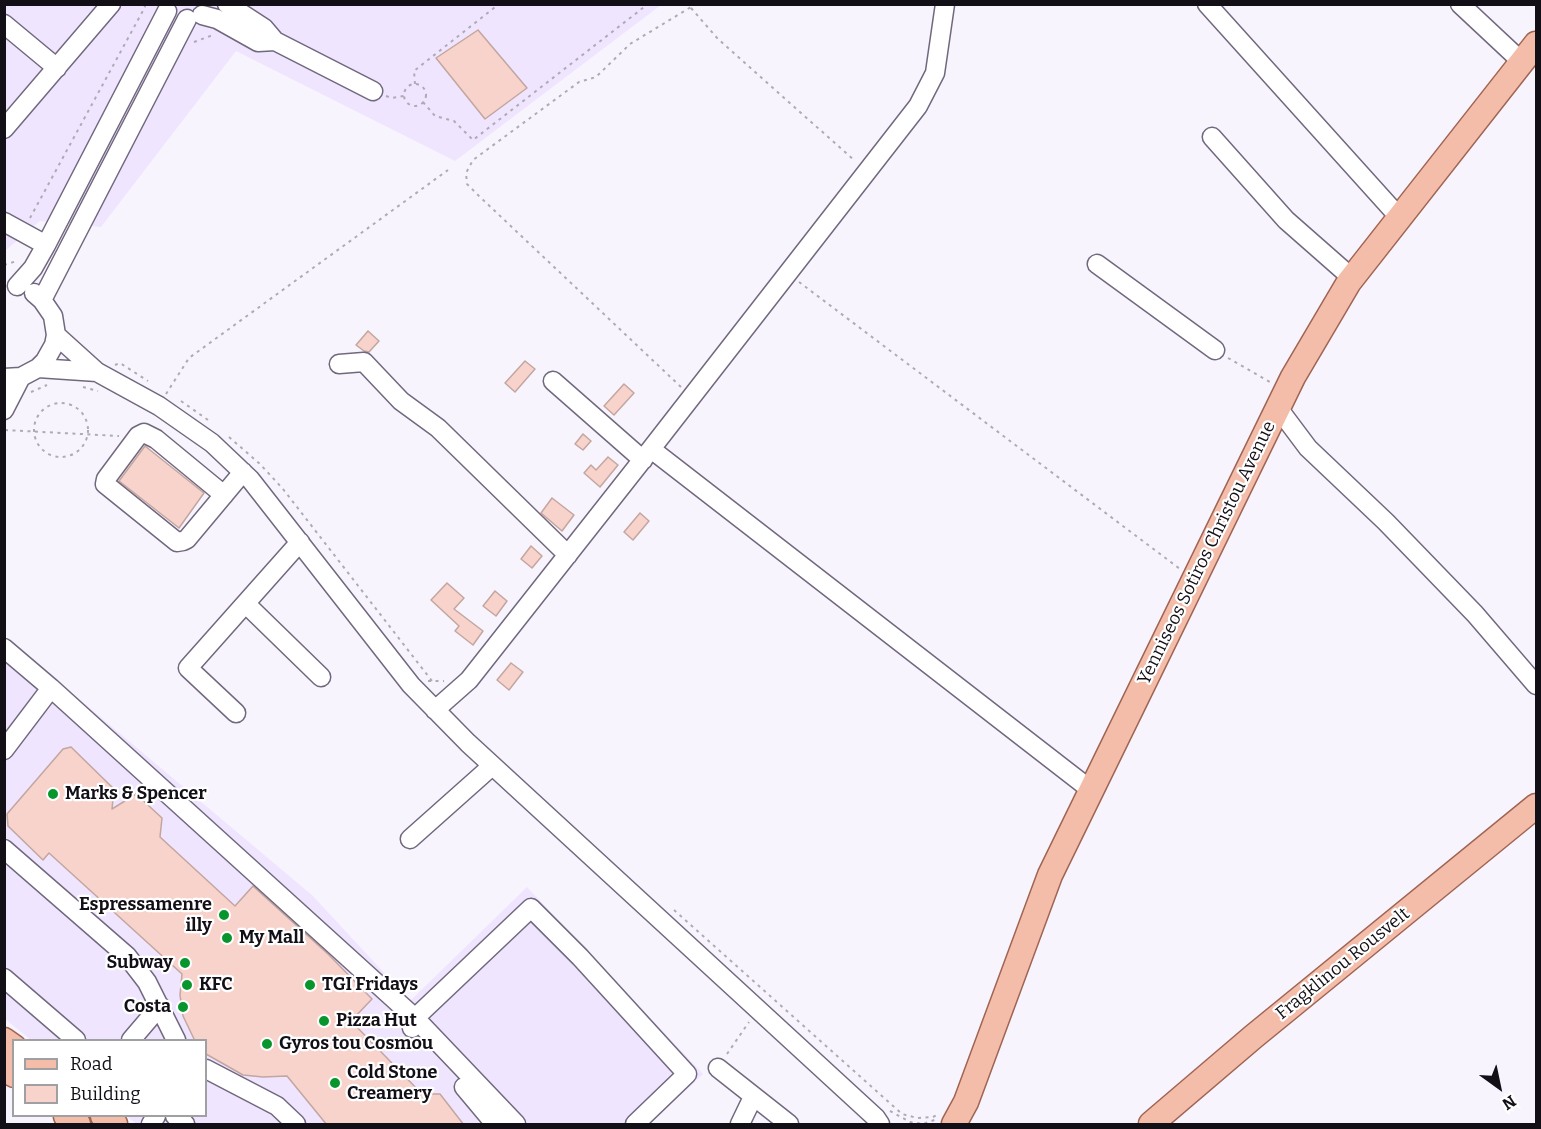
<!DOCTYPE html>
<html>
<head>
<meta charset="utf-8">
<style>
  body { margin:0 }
  #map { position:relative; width:1541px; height:1129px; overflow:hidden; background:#f8f4fe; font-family:Bitter,serif }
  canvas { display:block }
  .frame { position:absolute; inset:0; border:6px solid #120f17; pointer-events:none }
  .legend { position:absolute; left:12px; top:1039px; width:195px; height:78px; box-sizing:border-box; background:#fff; border:2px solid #a09fa2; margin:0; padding:8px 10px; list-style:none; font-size:18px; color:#120f17 }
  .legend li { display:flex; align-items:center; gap:12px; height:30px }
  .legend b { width:30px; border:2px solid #a09fa2 }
  .north { position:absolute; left:1469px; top:1057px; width:60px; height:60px; -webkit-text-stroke:4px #fff; paint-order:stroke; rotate:147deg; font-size:16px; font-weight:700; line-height:24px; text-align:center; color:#120f17 }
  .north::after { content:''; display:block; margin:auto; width:21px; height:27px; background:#120f17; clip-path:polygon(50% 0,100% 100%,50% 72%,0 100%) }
</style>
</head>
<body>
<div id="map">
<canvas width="1541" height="1129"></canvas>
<div class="frame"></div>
<ul class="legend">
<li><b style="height:8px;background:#f3bdaa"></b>Road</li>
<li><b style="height:16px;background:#f7d3cc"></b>Building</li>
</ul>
<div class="north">N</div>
</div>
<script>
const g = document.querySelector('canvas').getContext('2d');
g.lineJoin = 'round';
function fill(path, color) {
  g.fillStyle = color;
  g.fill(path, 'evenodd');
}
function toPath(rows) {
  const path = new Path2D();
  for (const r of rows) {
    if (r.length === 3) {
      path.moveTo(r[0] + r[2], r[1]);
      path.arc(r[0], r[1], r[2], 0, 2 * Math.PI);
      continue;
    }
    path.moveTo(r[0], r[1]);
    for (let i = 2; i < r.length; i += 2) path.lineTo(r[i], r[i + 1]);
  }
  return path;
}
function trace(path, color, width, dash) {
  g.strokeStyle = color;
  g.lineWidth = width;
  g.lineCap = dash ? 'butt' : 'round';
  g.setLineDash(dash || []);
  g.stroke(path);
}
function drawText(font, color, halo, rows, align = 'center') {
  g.font = font + ' Bitter,serif';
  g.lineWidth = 4.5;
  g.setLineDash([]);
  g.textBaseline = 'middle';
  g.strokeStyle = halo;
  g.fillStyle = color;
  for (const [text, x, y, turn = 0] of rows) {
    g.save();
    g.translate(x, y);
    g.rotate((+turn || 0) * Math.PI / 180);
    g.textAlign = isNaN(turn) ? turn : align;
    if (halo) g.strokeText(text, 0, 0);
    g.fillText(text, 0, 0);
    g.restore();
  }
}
const built = toPath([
  [5,5,661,5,455,161,236,51,101,227,40,221,5,251],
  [4,636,313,896,410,1001,527,887,703,1074,650,1124,137,1124,126,1116,206,1116,206,1040,31,1040,5,1019]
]);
const building = toPath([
  [478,30,527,88,485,119,436,58,478,30],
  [368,331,379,341,369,352,364,351,356,345,368,331],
  [525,361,535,369,515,392,505,383,525,361],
  [624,384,634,393,614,415,604,406,624,384],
  [583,434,591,441,583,450,575,444,583,434],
  [145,446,204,493,179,528,119,481,145,446],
  [608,457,618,465,600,487,584,473,591,465,596,470,608,457],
  [552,498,574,515,562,531,541,513,552,498],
  [640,513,649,521,633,540,624,532,640,513],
  [531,546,542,556,532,568,521,559,531,546],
  [447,583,464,598,454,609,483,631,473,645,455,631,459,626,431,600,447,583],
  [495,591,507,601,496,616,483,606,495,591],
  [511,663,523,672,509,690,497,680,511,663],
  [71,747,114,789,112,809,136,794,162,818,160,837,235,906,253,886,329,955,372,999,351,1021,422,1094,440,1094,464,1125,327,1125,287,1076,263,1077,243,1075,206,1054,206,1041,195,1041,183,1016,180,995,182,974,49,853,43,860,8,826,7,814,63,749,71,747]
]);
const path = toPath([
  [691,8,718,39,855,161],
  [194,42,213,35],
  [415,95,11],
  [415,84,414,71,499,4],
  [386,96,392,98,404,96],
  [423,102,435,116,454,121,473,140,648,4],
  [30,218,145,7,144,4],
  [4,265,17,261],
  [799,282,1180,569],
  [1228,358,1270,382],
  [115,365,120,363,148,381],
  [83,387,98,391],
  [681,387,479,196,467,184,466,173,473,160,579,82,596,77,630,44,696,4],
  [31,392,47,385],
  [166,394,189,358,448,170],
  [181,401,208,420],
  [61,430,27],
  [5,430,119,436],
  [229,437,260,464,283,489,432,681],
  [428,681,444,681],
  [674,910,902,1114,917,1118,933,1117,937,1115],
  [727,1054,749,1022],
  [890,1111,910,1122,923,1124,937,1119]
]);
const minor = toPath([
  [227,4,264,28,275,41,373,91],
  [1207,4,1399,217],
  [1460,4,1522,62],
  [202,15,217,19,258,42,275,41],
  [4,24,57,68],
  [4,129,111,4],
  [1212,137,1286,220,1352,278],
  [4,222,46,245],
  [1097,264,1215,350],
  [17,286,33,268,46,245,167,11],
  [42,300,187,19],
  [56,335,97,372,159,406,212,443,250,479,411,685,468,743,876,1118,880,1124],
  [339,364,364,362,401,401,438,428,568,555],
  [38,368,97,372],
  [4,378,21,377,38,368,45,361,54,345,56,335,53,316,42,300,34,293],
  [553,381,643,460],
  [1278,408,1308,448,1386,522,1475,614,1536,685],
  [4,410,21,377],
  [651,449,1091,790],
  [224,495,156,439,144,433,138,436,106,479,105,484,177,542,183,541,187,539,243,472],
  [246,604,321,677],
  [4,648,51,688,415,1018,516,1124],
  [435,710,469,680,651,449,918,106,935,73,945,4],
  [236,713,188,668,300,542],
  [4,750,51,688],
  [410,839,492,766],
  [4,849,127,956,147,982,176,1040],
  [4,978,76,1040],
  [412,1028,415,1018,531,908,580,957,687,1074,635,1124],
  [131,1040,160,1006],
  [718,1068,789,1124],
  [206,1069,277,1106,296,1124],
  [464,1087,495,1124],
  [175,1116,185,1124],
  [151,1124,156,1116],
  [740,1124,753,1097]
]);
const major = toPath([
  [4,1040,14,1047],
  [4,1068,14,1075],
  [66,1116,78,1124],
  [103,1116,115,1124],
  [954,1124,966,1102,1050,875,1293,377,1349,282,1536,44],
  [1151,1124,1253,1037,1536,806]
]);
const markers = [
  [53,794,6,"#08962c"],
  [224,915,6,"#08962c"],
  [227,938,6,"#08962c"],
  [185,963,6,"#08962c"],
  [187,985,6,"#08962c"],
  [310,985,6,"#08962c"],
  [183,1007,6,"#08962c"],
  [324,1021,6,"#08962c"],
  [267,1044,6,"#08962c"],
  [335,1083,6,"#08962c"]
];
const streetNames = [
  ["Yenniseos Sotiros Christou Avenue",1207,553,-64],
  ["Fragklinou Rousvelt",1343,964,-39]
];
const poiNames = [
  ["Marks & Spencer",65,794],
  ["Espressamenre",212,905,"right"],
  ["illy",212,926,"right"],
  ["My Mall",239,938],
  ["Subway",173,963,"right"],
  ["KFC",199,985],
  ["TGI Fridays",322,985],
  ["Costa",171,1007,"right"],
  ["Pizza Hut",336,1021],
  ["Gyros tou Cosmou",279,1044],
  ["Cold Stone",347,1073],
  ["Creamery",347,1094]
];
fill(built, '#efe5ff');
fill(building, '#f7d3cc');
trace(building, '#c3a6a0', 1.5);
trace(minor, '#71687e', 21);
trace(major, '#9f6452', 27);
trace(path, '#aeabb4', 2, [3, 4.5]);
trace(minor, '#fff', 18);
trace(major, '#f3bdaa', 24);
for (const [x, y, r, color] of markers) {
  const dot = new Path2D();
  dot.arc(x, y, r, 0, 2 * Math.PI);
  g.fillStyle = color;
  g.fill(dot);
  trace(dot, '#fff', 2);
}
drawText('18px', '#120f17', '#fff', streetNames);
drawText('bold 18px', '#120f17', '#fff', poiNames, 'left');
</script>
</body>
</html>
